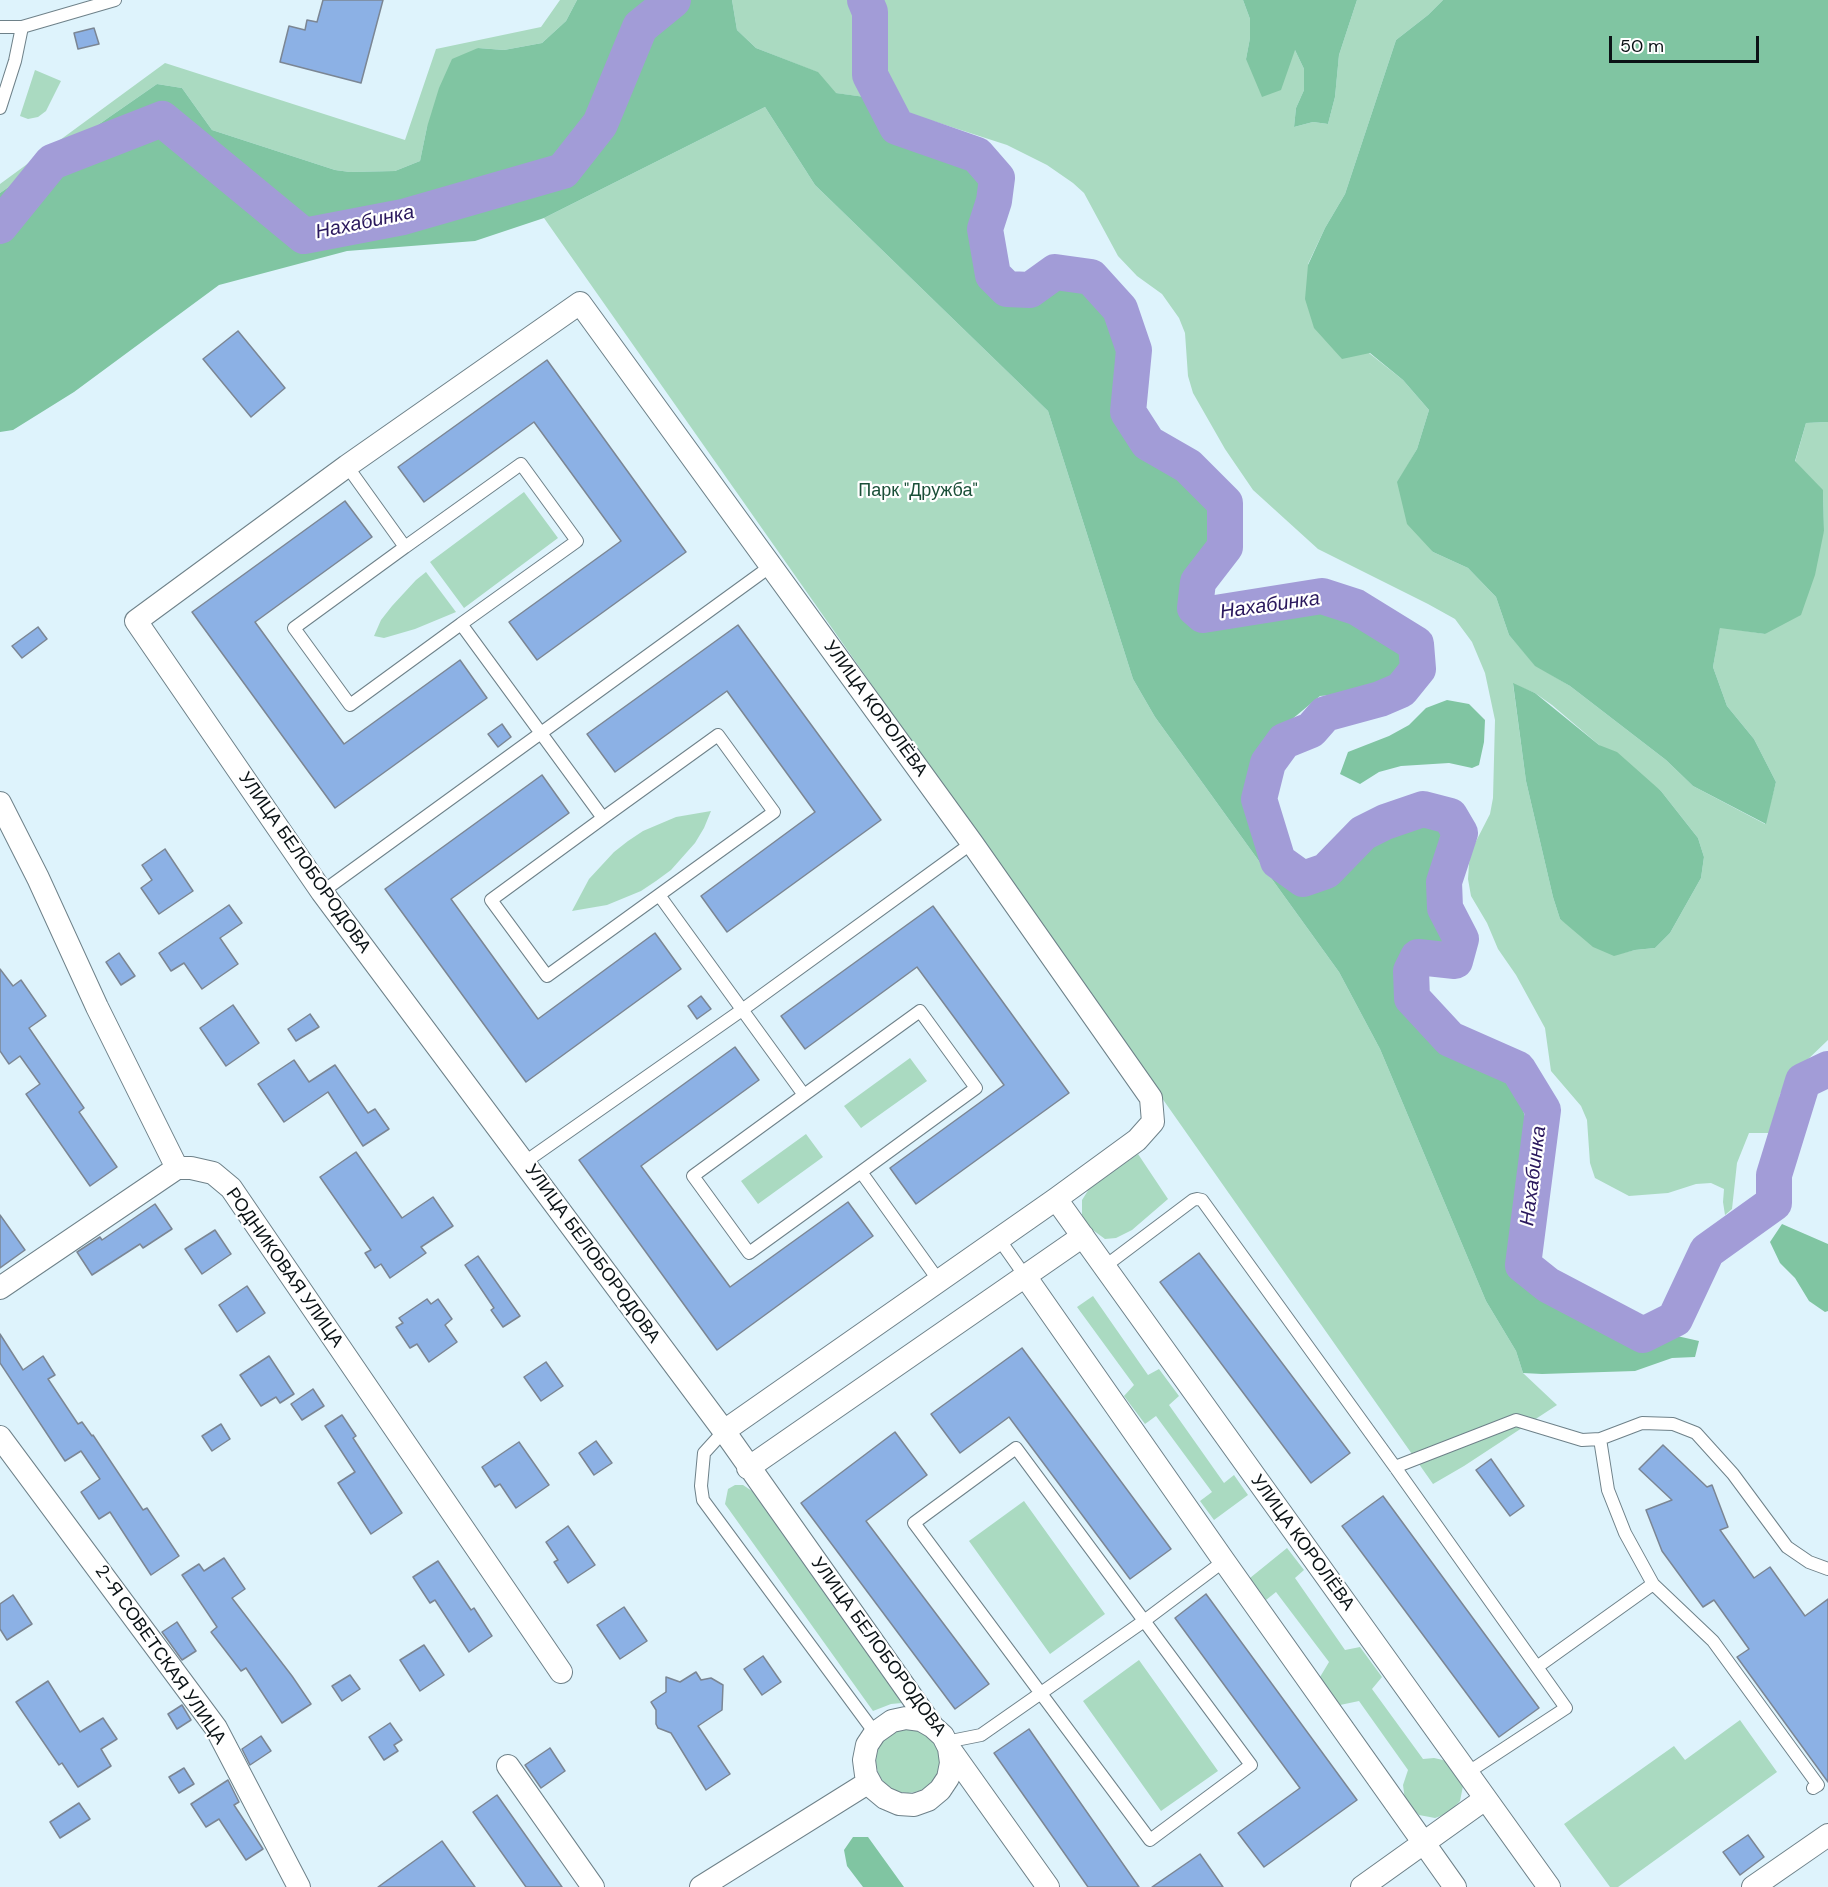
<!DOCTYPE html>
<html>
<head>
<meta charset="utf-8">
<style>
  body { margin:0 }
  #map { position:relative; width:1828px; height:1887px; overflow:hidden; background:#def3fc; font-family:"DM Sans",sans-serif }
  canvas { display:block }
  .scale { position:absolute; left:1609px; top:36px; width:150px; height:27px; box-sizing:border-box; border:3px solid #0b1316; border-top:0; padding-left:8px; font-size:18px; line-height:21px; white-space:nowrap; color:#0b1316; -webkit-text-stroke:4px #fff; paint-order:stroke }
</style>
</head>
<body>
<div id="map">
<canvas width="1828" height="1887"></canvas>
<div class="scale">50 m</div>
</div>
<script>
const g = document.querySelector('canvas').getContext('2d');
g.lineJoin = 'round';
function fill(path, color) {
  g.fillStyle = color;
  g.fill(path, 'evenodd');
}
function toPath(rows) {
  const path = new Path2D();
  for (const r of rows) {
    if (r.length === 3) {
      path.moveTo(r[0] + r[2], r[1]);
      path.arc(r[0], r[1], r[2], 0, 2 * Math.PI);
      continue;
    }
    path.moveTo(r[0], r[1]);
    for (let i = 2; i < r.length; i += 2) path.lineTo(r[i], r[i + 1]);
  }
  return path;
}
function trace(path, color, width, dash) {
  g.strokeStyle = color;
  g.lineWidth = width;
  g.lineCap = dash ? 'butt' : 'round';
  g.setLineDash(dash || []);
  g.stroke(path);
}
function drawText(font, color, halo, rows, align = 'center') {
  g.font = font + ' "DM Sans",sans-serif';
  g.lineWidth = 4.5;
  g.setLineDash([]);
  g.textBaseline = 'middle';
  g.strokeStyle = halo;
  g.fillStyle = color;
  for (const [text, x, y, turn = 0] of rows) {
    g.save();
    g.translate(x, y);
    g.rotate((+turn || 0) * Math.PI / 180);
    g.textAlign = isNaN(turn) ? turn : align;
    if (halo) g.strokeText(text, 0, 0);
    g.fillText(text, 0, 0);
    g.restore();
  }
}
const green = toPath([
  [560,0,577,0,566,21,542,43,504,50,478,48,427,127,420,161,395,171,350,172,335,170,212,130,182,88,157,84,0,193,0,184,165,63,405,140,436,49,541,27],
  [732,0,1243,0,1250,19,1250,38,1246,59,1295,50,1304,69,1304,90,1296,108,1294,127,1313,122,1328,124,1335,97,1339,55,1357,0,1443,0,1428,15,1396,40,1345,194,1325,228,1308,264,1369,353,1403,380,1429,410,1417,449,1398,482,1433,552,1468,568,1496,597,1509,635,1535,665,1570,686,1666,760,1693,786,1765,824,1776,782,1754,739,1727,706,1713,667,1720,627,1765,634,1824,531,1823,491,1795,462,1806,423,1828,422,1828,1040,1803,1064,1780,1094,1775,1121,1770,1133,1749,1133,1737,1163,1732,1209,1725,1215,1723,1202,1724,1189,1711,1183,1696,1184,1668,1193,1629,1196,1595,1178,1590,1163,1587,1120,1581,1106,1551,1071,1545,1028,1516,975,1498,949,1487,923,1471,896,1468,879,1469,864,1471,851,1490,814,1493,798,1495,720,1485,673,1472,642,1455,619,1428,604,1318,549,1253,490,1225,449,1193,393,1188,376,1185,333,1179,318,1162,294,1137,276,1118,256,1084,193,1073,183,1047,165,1007,145,933,121,881,113,865,97,835,93,817,72,756,48,737,30],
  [1513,684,1535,693,1552,705,1599,745,1661,791,1698,838,1704,857,1701,878,1670,933,1655,948,1635,950,1614,955,1560,919,1553,897,1526,781],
  [35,70,61,81,46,111,38,117,28,119,20,116],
  [765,107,815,185,1048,411,1133,679,1155,717,1339,972,1380,1049,1486,1301,1516,1351,1523,1373,1557,1405,1464,1466,1433,1484,544,218],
  [524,492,558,538,464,608,430,562],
  [426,572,456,612,415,629,384,638,374,636,381,620,392,606,416,580],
  [711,811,704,828,695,843,671,870,656,881,641,891,607,905,572,911,589,879,614,852,628,841,643,831,676,817],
  [910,1058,927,1081,861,1128,844,1106],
  [806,1134,823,1157,758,1204,741,1181],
  [1138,1154,1168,1199,1132,1230,1116,1238,1105,1239,1090,1228,1082,1215,1082,1200,1089,1189],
  [1093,1296,1148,1375,1159,1369,1179,1396,1169,1405,1224,1483,1234,1475,1248,1495,1214,1520,1200,1501,1212,1492,1156,1416,1145,1424,1124,1396,1134,1385,1077,1307],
  [735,1485,743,1485,752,1491,902,1703,891,1704,873,1711,725,1504,728,1489],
  [1024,1501,1105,1614,1050,1654,969,1541],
  [1287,1548,1304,1570,1295,1578,1345,1650,1360,1647,1382,1677,1372,1689,1423,1759,1434,1758,1443,1760,1457,1770,1463,1786,1460,1801,1449,1813,1435,1818,1419,1815,1405,1800,1403,1785,1408,1770,1359,1701,1340,1705,1320,1677,1329,1662,1276,1592,1266,1600,1250,1578],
  [1139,1660,1218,1771,1161,1811,1083,1701],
  [1740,1720,1777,1772,1618,1887,1610,1887,1564,1824,1674,1746,1685,1760],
  [908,1761,32]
]);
const forest = toPath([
  [577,0,732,0,737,30,756,48,818,72,836,93,865,97,881,113,882,124,902,142,925,149,949,153,969,164,984,182,984,205,976,226,974,249,981,272,993,292,1015,297,1038,295,1059,284,1082,289,1103,301,1115,321,1122,366,1121,412,1130,433,1144,451,1162,466,1185,474,1202,489,1213,509,1214,534,1205,554,1189,604,1202,623,1247,624,1320,604,1342,611,1364,623,1381,637,1404,646,1408,669,1388,682,1343,694,1320,696,1285,725,1271,744,1266,768,1260,822,1304,886,1327,884,1344,870,1373,833,1416,815,1438,815,1451,835,1446,857,1431,901,1446,921,1449,945,1427,951,1408,963,1399,984,1408,1006,1440,1041,1461,1049,1501,1075,1519,1093,1530,1138,1525,1185,1526,1237,1519,1259,1530,1279,1549,1294,1572,1301,1644,1319,1677,1336,1699,1341,1695,1357,1672,1358,1635,1371,1542,1374,1523,1373,1516,1351,1486,1301,1380,1049,1339,972,1155,717,1133,679,1048,411,815,185,765,107,544,218,475,241,347,251,219,285,74,392,13,430,0,432,0,193,157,84,182,88,212,130,335,170,350,172,395,171,420,161,427,127,439,88,452,59,478,48,504,50,542,43,566,21],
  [1243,0,1357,0,1339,55,1335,97,1328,124,1313,122,1294,127,1296,108,1304,90,1304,69,1295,50,1281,90,1262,97,1246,59,1250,38,1250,19],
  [1443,0,1828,0,1828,422,1806,423,1795,461,1823,490,1824,531,1815,575,1801,615,1765,634,1720,628,1713,667,1727,706,1754,739,1776,782,1766,824,1693,786,1666,760,1570,686,1535,666,1509,635,1496,597,1468,568,1433,552,1407,524,1397,482,1417,449,1429,410,1403,380,1370,353,1342,359,1314,328,1305,299,1308,265,1325,228,1345,194,1396,40,1428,15],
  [1513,683,1535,693,1599,745,1617,752,1661,791,1698,838,1704,857,1701,878,1670,933,1655,948,1635,950,1614,956,1593,947,1560,919,1553,897,1526,781],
  [1447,700,1469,704,1485,720,1484,742,1479,765,1472,768,1449,763,1401,766,1379,772,1360,784,1340,774,1348,752,1389,736,1409,725,1426,708],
  [1782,1224,1828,1244,1828,1311,1825,1312,1809,1301,1795,1278,1780,1263,1770,1242],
  [853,1837,868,1837,904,1887,863,1887,847,1866,844,1850]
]);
const river = toPath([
  [865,0,870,12,870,75,897,127,977,155,997,178,994,201,985,229,993,275,1007,289,1030,290,1055,272,1091,277,1120,309,1134,350,1128,412,1148,443,1188,466,1225,503,1225,547,1198,582,1195,608,1203,615,1322,596,1356,607,1416,644,1418,669,1401,690,1380,699,1325,714,1311,730,1284,741,1268,763,1259,799,1278,861,1303,879,1326,871,1363,833,1385,822,1423,809,1450,816,1460,833,1444,882,1445,908,1461,939,1455,961,1418,957,1411,971,1412,998,1450,1039,1518,1069,1543,1110,1523,1265,1548,1285,1643,1335,1675,1319,1707,1251,1774,1203,1774,1175,1803,1081,1828,1069],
  [0,226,52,162,162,119,304,236,403,217,563,171,600,124,640,27,673,0]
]);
const building = toPath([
  [323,0,383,0,361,83,280,62,289,26,305,30,307,20,317,22,323,0],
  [94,28,99,44,78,49,74,33,94,28],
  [238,331,285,388,251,417,203,359,238,331],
  [547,360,686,552,537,660,509,622,621,541,534,422,424,502,398,467,547,360],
  [345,501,372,537,255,622,344,744,460,660,487,698,335,808,192,612,345,501],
  [738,625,881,820,727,932,701,896,815,812,727,691,615,772,587,734,738,625],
  [38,627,47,639,22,658,12,646,38,627],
  [502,724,511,737,498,747,488,734,502,724],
  [542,775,569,813,451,899,538,1019,655,933,681,969,526,1082,385,889,542,775],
  [165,849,193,891,159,914,141,888,152,880,142,865,165,849],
  [229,905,242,923,220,938,238,964,202,989,184,963,171,971,159,953,229,905],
  [933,906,1069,1093,916,1204,890,1168,1004,1085,917,967,805,1049,781,1016,933,906],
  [119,953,135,976,121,985,106,962,119,953],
  [0,969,13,986,21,980,46,1016,29,1028,84,1108,79,1112,117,1167,90,1186,26,1094,40,1084,20,1056,9,1064,0,1051,0,969],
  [701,996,711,1009,697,1019,688,1006,701,996],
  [233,1005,259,1043,226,1066,200,1028,233,1005],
  [310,1014,319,1027,296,1041,288,1029,310,1014],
  [735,1047,759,1080,641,1166,730,1287,848,1202,873,1236,717,1350,579,1160,735,1047],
  [294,1060,309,1082,335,1065,368,1113,375,1109,389,1129,363,1146,328,1092,284,1122,258,1084,294,1060],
  [356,1152,402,1218,433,1197,453,1226,421,1247,426,1253,390,1278,381,1264,375,1268,365,1253,371,1250,320,1177,356,1152],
  [155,1204,172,1229,143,1248,140,1244,92,1275,77,1252,100,1237,102,1240,155,1204],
  [0,1215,25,1250,0,1268,0,1215],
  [215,1230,231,1254,202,1274,185,1249,215,1230],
  [1199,1253,1350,1453,1311,1483,1160,1282,1199,1253],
  [478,1256,520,1316,503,1327,491,1310,494,1308,465,1265,478,1256],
  [247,1286,265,1313,237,1332,219,1305,247,1286],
  [427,1299,431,1304,438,1299,452,1319,445,1325,457,1342,429,1362,417,1344,410,1348,396,1327,403,1323,399,1318,427,1299],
  [0,1334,23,1370,43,1356,55,1375,48,1379,78,1424,82,1422,92,1436,93,1435,143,1510,147,1508,179,1556,151,1575,110,1512,99,1519,81,1492,100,1479,81,1451,65,1461,0,1363,0,1334],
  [1022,1348,1171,1549,1130,1579,1009,1417,960,1453,931,1414,1022,1348],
  [269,1356,294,1394,280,1403,276,1397,261,1406,240,1375,269,1356],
  [546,1362,563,1386,541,1401,524,1377,546,1362],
  [313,1389,324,1406,302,1420,291,1404,313,1389],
  [342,1415,356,1436,353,1438,402,1513,371,1534,338,1483,355,1472,325,1426,342,1415],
  [221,1424,230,1439,212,1451,202,1436,221,1424],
  [895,1432,927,1475,866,1521,989,1684,955,1709,801,1503,895,1432],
  [596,1441,612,1463,594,1475,579,1453,596,1441],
  [519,1442,549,1485,516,1508,500,1484,495,1487,482,1467,519,1442],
  [1663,1445,1707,1487,1712,1485,1728,1527,1720,1530,1754,1578,1770,1567,1805,1616,1828,1599,1828,1782,1737,1657,1749,1649,1714,1600,1703,1607,1662,1551,1646,1510,1672,1500,1639,1469,1663,1445],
  [1491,1459,1524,1506,1510,1516,1476,1470,1491,1459],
  [1383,1496,1539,1708,1499,1737,1342,1526,1383,1496],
  [568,1526,595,1565,568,1583,554,1562,558,1560,546,1542,568,1526],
  [224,1558,245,1589,232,1598,292,1676,311,1704,282,1723,246,1668,241,1671,211,1632,217,1627,182,1575,199,1564,204,1571,224,1558],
  [438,1561,471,1610,474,1608,492,1636,469,1652,435,1600,430,1603,413,1577,438,1561],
  [1206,1594,1357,1800,1264,1867,1238,1833,1300,1788,1175,1618,1206,1594],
  [13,1595,32,1624,7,1640,0,1629,0,1604,13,1595],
  [624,1607,647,1641,620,1659,597,1625,624,1607],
  [177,1622,196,1651,182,1660,162,1632,177,1622],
  [424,1645,444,1675,420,1691,400,1660,424,1645],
  [763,1656,781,1682,762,1695,744,1669,763,1656],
  [696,1672,701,1680,711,1678,723,1685,722,1710,698,1726,730,1774,706,1790,671,1733,658,1728,656,1724,656,1710,651,1702,666,1692,666,1677,680,1682,696,1672],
  [350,1675,360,1689,342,1701,332,1686,350,1675],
  [48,1681,80,1732,103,1718,117,1739,101,1749,111,1766,78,1787,62,1763,59,1765,16,1702,48,1681],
  [182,1705,191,1720,177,1729,168,1714,182,1705],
  [390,1723,402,1740,394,1745,398,1751,384,1760,369,1737,390,1723],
  [1029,1729,1139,1887,1088,1887,994,1753,1029,1729],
  [261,1736,271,1751,250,1765,242,1749,261,1736],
  [550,1748,565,1771,541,1788,525,1765,550,1748],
  [184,1768,194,1784,179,1793,169,1777,184,1768],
  [228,1780,239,1802,234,1805,263,1849,246,1860,219,1819,206,1827,191,1804,228,1780],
  [497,1795,562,1887,526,1887,473,1812,497,1795],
  [79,1803,90,1819,60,1838,50,1822,79,1803],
  [1748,1835,1764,1857,1740,1875,1723,1852,1748,1835],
  [442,1841,475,1887,378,1887,442,1841],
  [1200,1854,1223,1887,1152,1887,1200,1854]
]);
const lane = toPath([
  [0,27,22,27,115,0],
  [0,108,15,61,22,27],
  [347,466,405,547,521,464,577,541,461,624,603,818,718,735,774,812,659,895,804,1095,920,1011,976,1088,861,1172,939,1281],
  [405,547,294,628,350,705,461,624],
  [603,818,491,900,547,976,659,895],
  [322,892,771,566],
  [804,1095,693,1176,749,1253,861,1172],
  [525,1162,742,1010,972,843],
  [999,1239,1025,1276],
  [1104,1267,1193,1200,1197,1199,1202,1200,1395,1467,1566,1708,1467,1773],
  [724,1431,704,1453,701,1486,703,1500,875,1733],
  [1600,1439,1608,1490,1625,1533,1653,1584,1713,1641,1818,1785,1813,1788],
  [1016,1448,1251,1765,1150,1840,914,1523,1016,1448],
  [1395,1467,1516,1420,1582,1440,1600,1439,1642,1423,1673,1424,1696,1433,1733,1474,1787,1547,1809,1562,1828,1569],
  [1537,1667,1653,1584],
  [946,1742,981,1735,1144,1621,1224,1561]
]);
const street = toPath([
  [0,803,38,878,97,1007,177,1168,191,1168,213,1173,231,1188,561,1672],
  [1056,1199,1549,1887],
  [1025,1276,1224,1561,1455,1887],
  [0,1288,177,1168],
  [724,1431,1056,1199,1137,1140,1153,1122,1151,1098,972,843,580,303,347,466,136,621,322,892,724,1431,878,1649,933,1727,943,1736,949,1748,1048,1887],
  [0,1437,216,1728,299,1887],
  [748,1468,1083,1236],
  [933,1727,921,1720,906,1718,892,1721,875,1733,867,1745,864,1760,866,1775,873,1788,885,1798,899,1804,914,1805,928,1800,940,1790,948,1778,951,1763,949,1748],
  [508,1766,593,1887],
  [701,1887,869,1782],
  [1362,1887,1485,1799],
  [1753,1887,1828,1835]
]);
const parkNames = [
  ["Парк \"Дружба\"",918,491]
];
const streetNames = [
  ["УЛИЦА КОРОЛЁВА",875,709,54],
  ["УЛИЦА БЕЛОБОРОДОВА",304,863,55],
  ["УЛИЦА БЕЛОБОРОДОВА",592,1254,54],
  ["РОДНИКОВАЯ УЛИЦА",284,1268,55],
  ["УЛИЦА КОРОЛЁВА",1302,1543,54],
  ["УЛИЦА БЕЛОБОРОДОВА",878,1647,54],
  ["2-Я СОВЕТСКАЯ УЛИЦА",160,1655,55]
];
const waterNames = [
  ["Нахабинка",365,223,-12],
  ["Нахабинка",1270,606,-8],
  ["Нахабинка",1534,1176,-83]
];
fill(green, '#aadac1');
fill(forest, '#80c5a2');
trace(river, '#a29cd7', 36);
fill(building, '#8cb1e5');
trace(building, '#7b8694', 1.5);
trace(lane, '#6e8189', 14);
trace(street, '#6e8189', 24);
trace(lane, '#fff', 12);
trace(street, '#fff', 22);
drawText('18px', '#1a4f38', '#fff', parkNames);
drawText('18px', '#0b1316', '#fff', streetNames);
drawText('italic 20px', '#2a185d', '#fff', waterNames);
</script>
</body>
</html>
